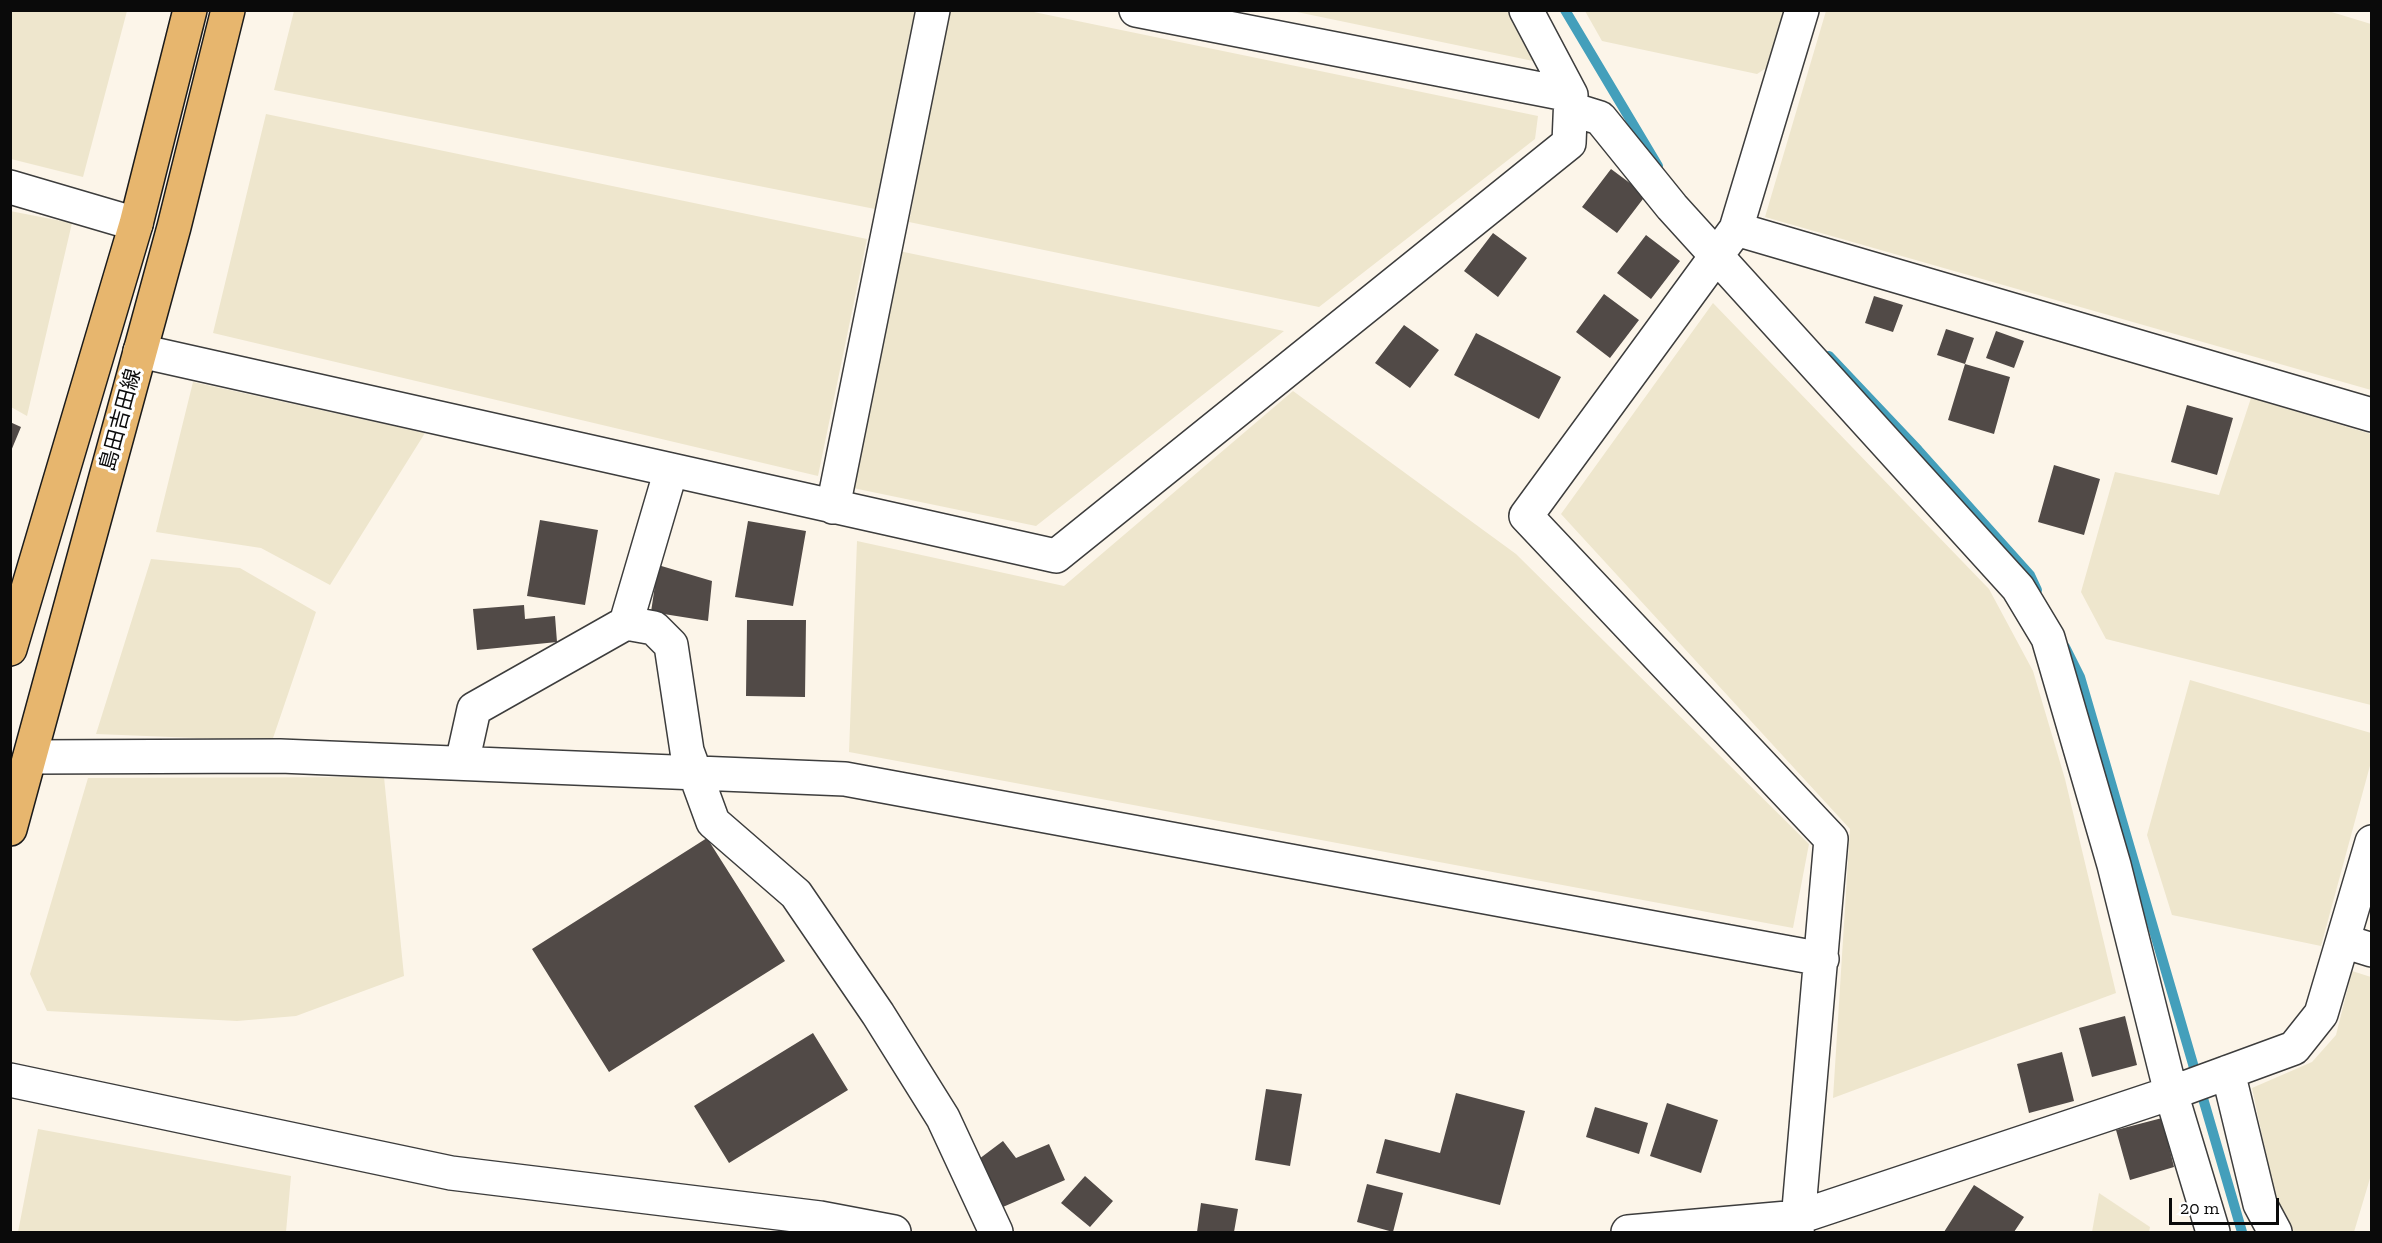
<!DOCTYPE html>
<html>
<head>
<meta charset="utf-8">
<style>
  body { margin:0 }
  #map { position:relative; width:2382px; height:1243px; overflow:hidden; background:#fcf5e9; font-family:"Zilla Slab",serif }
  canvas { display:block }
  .frame { position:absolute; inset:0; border:12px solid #0a0a0a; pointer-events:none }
  .scale { position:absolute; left:2169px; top:1198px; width:110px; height:27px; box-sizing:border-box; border:3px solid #0a0a0a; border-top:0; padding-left:8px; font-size:18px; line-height:21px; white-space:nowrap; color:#0a0a0a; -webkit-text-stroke:4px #fff; paint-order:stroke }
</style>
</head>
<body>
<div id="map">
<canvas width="2382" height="1243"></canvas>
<div class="frame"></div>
<div class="scale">20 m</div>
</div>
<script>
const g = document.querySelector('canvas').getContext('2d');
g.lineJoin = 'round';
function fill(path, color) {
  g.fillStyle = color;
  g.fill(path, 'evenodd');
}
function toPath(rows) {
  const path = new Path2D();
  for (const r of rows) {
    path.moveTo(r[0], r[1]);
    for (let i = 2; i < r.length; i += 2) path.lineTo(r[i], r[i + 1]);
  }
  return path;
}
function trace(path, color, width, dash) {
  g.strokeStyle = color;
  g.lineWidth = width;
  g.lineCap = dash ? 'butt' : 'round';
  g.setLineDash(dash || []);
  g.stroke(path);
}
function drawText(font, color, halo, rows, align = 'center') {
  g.font = font + ' "Zilla Slab","Noto Sans JP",serif';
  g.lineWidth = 6;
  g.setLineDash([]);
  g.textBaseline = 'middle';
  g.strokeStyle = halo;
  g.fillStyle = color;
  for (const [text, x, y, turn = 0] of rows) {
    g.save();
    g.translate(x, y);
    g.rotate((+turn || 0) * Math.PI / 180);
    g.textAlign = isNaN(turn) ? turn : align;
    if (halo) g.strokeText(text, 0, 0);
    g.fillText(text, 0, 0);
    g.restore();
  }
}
const farmland = toPath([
  [2325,10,2371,24,2371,390,1765,217,1826,11],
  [10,11,127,11,83,177,11,159],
  [294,11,294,10,915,11,875,209,274,90],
  [949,11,1029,11,1538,116,1535,139,1319,307,909,222],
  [1292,11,1511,11,1538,62],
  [1585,11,1784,11,1771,65,1757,74,1602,41],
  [266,114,867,239,818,476,213,333],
  [10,211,72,223,27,416,11,407],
  [899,251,1284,331,1036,526,853,488],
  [1713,303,1989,589,2033,671,2065,779,2116,993,1833,1098,1850,829,1561,514],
  [193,382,425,433,330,585,261,548,156,532],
  [1293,391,1516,554,1809,844,1793,928,849,752,857,541,1064,586],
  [2251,398,2371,434,2371,705,2106,639,2081,592,2115,472,2219,495],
  [151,559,240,568,316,612,272,741,96,734],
  [2190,680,2371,733,2371,762,2321,946,2172,915,2147,835],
  [384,777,404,976,296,1016,237,1021,47,1011,30,974,88,778],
  [2352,971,2371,977,2371,1175,2354,1232,2290,1232,2275,1197,2252,1088,2312,1062,2336,1035],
  [38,1129,291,1176,286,1232,18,1232],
  [2099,1193,2150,1227,2149,1232,2092,1232]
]);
const stream = toPath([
  [1565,10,1658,166],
  [1829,356,1918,450,2030,575,2037,590],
  [2065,647,2080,677,2242,1232]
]);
const building = toPath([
  [1611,169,1646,195,1617,233,1582,207],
  [1493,233,1527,258,1498,297,1464,271],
  [1646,235,1680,261,1651,299,1617,273],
  [1604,294,1639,320,1610,358,1576,332],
  [1874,296,1903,305,1893,332,1865,323],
  [1404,325,1439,350,1410,388,1375,363],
  [1946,329,1974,338,1965,364,2010,377,1994,434,1948,420,1965,364,1937,355],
  [1996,331,2024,341,2014,368,1986,358],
  [1476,333,1561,377,1539,419,1454,375],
  [2187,405,2233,418,2217,475,2171,462],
  [10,422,21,427,11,451,10,451],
  [2054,465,2100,479,2084,535,2038,522],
  [540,520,598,530,585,605,527,596],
  [748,521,806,531,793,606,735,597],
  [658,565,712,581,708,621,651,612],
  [524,605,525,619,555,616,557,642,477,650,473,609],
  [747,620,806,620,805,697,746,696],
  [707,838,785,961,609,1072,532,949],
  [2125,1016,2137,1065,2092,1077,2079,1028],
  [813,1033,848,1090,729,1163,694,1106],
  [2062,1052,2074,1101,2029,1113,2017,1064],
  [1266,1089,1302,1094,1290,1166,1255,1160],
  [1456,1093,1525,1111,1500,1205,1376,1173,1385,1139,1440,1153],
  [1667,1103,1718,1120,1701,1173,1650,1156],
  [1595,1107,1648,1123,1639,1154,1586,1137],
  [2162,1118,2174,1167,2130,1180,2116,1130],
  [1003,1141,1016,1158,1049,1144,1065,1180,996,1210,975,1162],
  [1085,1176,1113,1201,1090,1227,1061,1203],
  [1367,1184,1403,1193,1393,1232,1357,1222],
  [1974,1185,2024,1217,2014,1232,1944,1232],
  [1201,1203,1238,1209,1234,1232,1197,1232]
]);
const minor = toPath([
  [1136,10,1571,95],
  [1571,109,1600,118,1672,207,2018,588,2048,638,2114,865,2171,1093,2213,1232],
  [10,187,136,224],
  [1736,229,2372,415],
  [140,351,1056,556,1569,143,1571,95,1526,10],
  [833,507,933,10],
  [626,623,671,470],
  [30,757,280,756,845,779,1822,959],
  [462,763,474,709,626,623,654,628,671,645,687,751,713,822,796,894,878,1014,943,1118,996,1232],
  [2343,941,2372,950],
  [2228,1072,2260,1204,2275,1232],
  [10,1080,451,1173,820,1218,894,1232],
  [1628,1232,1799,1217,2174,1092,2294,1048,2321,1014,2372,842],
  [1797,1232,1831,839,1526,516,1736,229,1802,10]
]);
const major = toPath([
  [10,649,136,224,190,10],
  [10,829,174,227,228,10]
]);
const streetNames = [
  ["島田吉田線",121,420,-75]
];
fill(farmland, '#eee6cd');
trace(stream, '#449fbb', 10);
fill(building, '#514a47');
trace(minor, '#3d3d3d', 36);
trace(major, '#1b1b1b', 36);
trace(minor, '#fff', 33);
trace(major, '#e7b66e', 33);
drawText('21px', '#0a0a0a', '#fff', streetNames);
</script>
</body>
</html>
